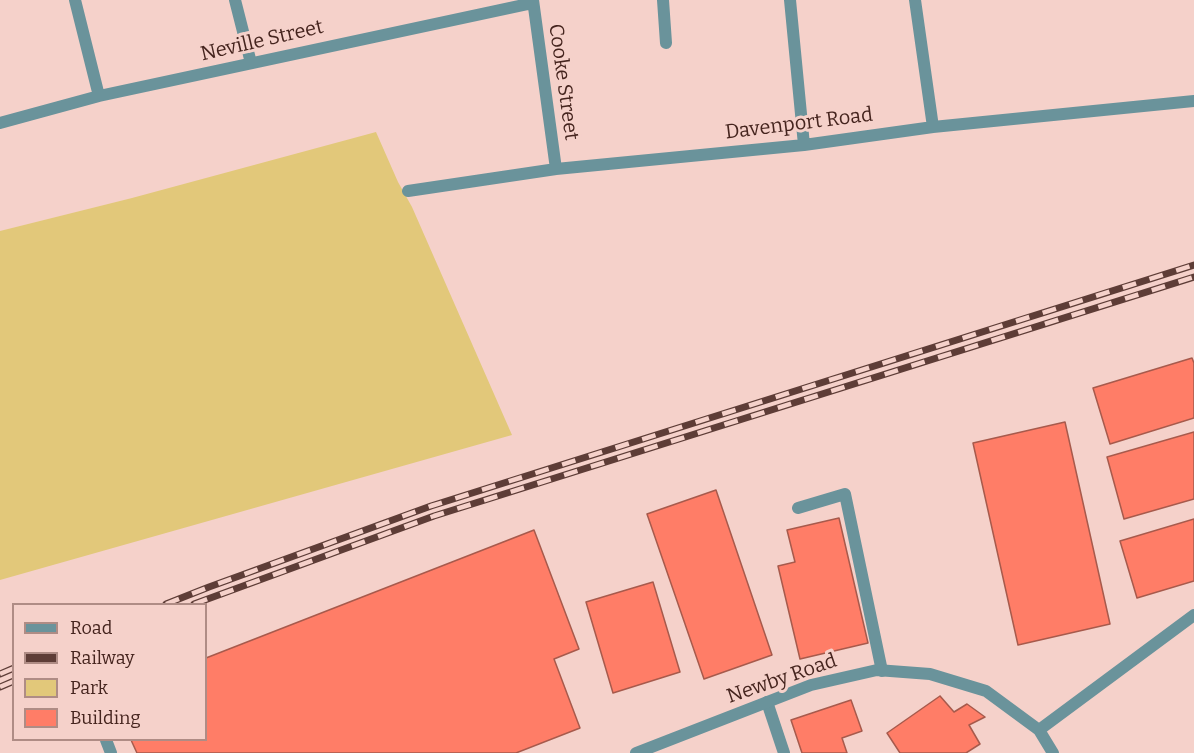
<!DOCTYPE html>
<html>
<head>
<meta charset="utf-8">
<style>
  body { margin:0 }
  #map { position:relative; width:1194px; height:753px; overflow:hidden; background:#f5d1ca; font-family:Bitter,serif }
  canvas { display:block }
  .legend { position:absolute; left:12px; top:603px; width:195px; height:138px; box-sizing:border-box; background:#f5d1ca; border:2px solid #af8c85; margin:0; padding:8px 10px; list-style:none; font-size:18px; color:#45241e }
  .legend li { display:flex; align-items:center; gap:12px; height:30px }
  .legend b { width:30px; border:2px solid #af8c85 }
</style>
</head>
<body>
<div id="map">
<canvas width="1194" height="753"></canvas>
<ul class="legend">
<li><b style="height:8px;background:#6a939b"></b>Road</li>
<li><b style="height:8px;background:#5e3d37"></b>Railway</li>
<li><b style="height:16px;background:#e2c87a"></b>Park</li>
<li><b style="height:16px;background:#ff7d67"></b>Building</li>
</ul>
</div>
<script>
const g = document.querySelector('canvas').getContext('2d');
g.lineJoin = 'round';
function fill(path, color) {
  g.fillStyle = color;
  g.fill(path, 'evenodd');
}
function toPath(rows) {
  const path = new Path2D();
  for (const r of rows) {
    path.moveTo(r[0], r[1]);
    for (let i = 2; i < r.length; i += 2) path.lineTo(r[i], r[i + 1]);
  }
  return path;
}
function trace(path, color, width, dash) {
  g.strokeStyle = color;
  g.lineWidth = width;
  g.lineCap = dash ? 'butt' : 'round';
  g.setLineDash(dash || []);
  g.stroke(path);
}
function drawText(font, color, halo, rows, align = 'center') {
  g.font = font + ' Bitter,serif';
  g.lineWidth = 6;
  g.setLineDash([]);
  g.textBaseline = 'middle';
  g.strokeStyle = halo;
  g.fillStyle = color;
  for (const [text, x, y, turn = 0] of rows) {
    g.save();
    g.translate(x, y);
    g.rotate((+turn || 0) * Math.PI / 180);
    g.textAlign = isNaN(turn) ? turn : align;
    if (halo) g.strokeText(text, 0, 0);
    g.fillText(text, 0, 0);
    g.restore();
  }
}
const green = toPath([
  [376,132,398,182,412,207,512,435,0,580,0,231,132,198]
]);
const building = toPath([
  [1192,358,1194,363,1194,418,1110,444,1093,388,1192,358],
  [1065,422,1110,624,1018,645,973,443,1065,422],
  [1194,432,1194,499,1124,519,1107,457,1194,432],
  [716,490,772,655,704,679,647,514,716,490],
  [839,518,868,643,800,659,778,566,795,562,787,530,839,518],
  [1194,519,1194,581,1137,598,1120,541,1194,519],
  [534,530,579,649,554,659,580,728,516,753,137,753,131,740,206,740,206,658,534,530],
  [653,582,680,672,613,693,586,602,653,582],
  [940,696,954,712,967,704,985,717,969,725,980,744,966,753,900,753,887,733,940,696],
  [851,700,862,731,842,738,847,753,802,753,791,720,851,700]
]);
const lane = toPath([
  [798,508,845,494,882,671],
  [767,702,784,753],
  [106,740,111,753]
]);
const street = toPath([
  [75,0,99,96],
  [235,0,251,63],
  [533,0,556,169],
  [663,0,666,43],
  [790,0,804,145],
  [915,0,933,127],
  [0,123,99,96,533,3],
  [408,191,556,169,804,145,933,127,1194,101],
  [1039,730,1194,615],
  [636,753,811,685,877,670,930,674,986,691,1039,730,1053,753]
]);
const rail = toPath([
  [166,604,209,587,431,506,1194,265],
  [194,604,434,516,1194,277],
  [0,674,14,668],
  [0,687,14,681]
]);
const streetNames = [
  ["Neville Street",262,41,-13],
  ["Cooke Street",563,82,82],
  ["Davenport Road",799,124,-7],
  ["Newby Road",782,679,-19]
];
fill(green, '#e2c87a');
fill(building, '#ff7d67');
trace(building, '#a75a4c', 1.5);
trace(lane, '#6a939b', 12);
trace(street, '#6a939b', 12);
trace(rail, '#5e3d37', 7);
trace(rail, '#f5d1ca', 4.5, [14]);
drawText('20px', '#45241e', '#f5d1ca', streetNames);
</script>
</body>
</html>
